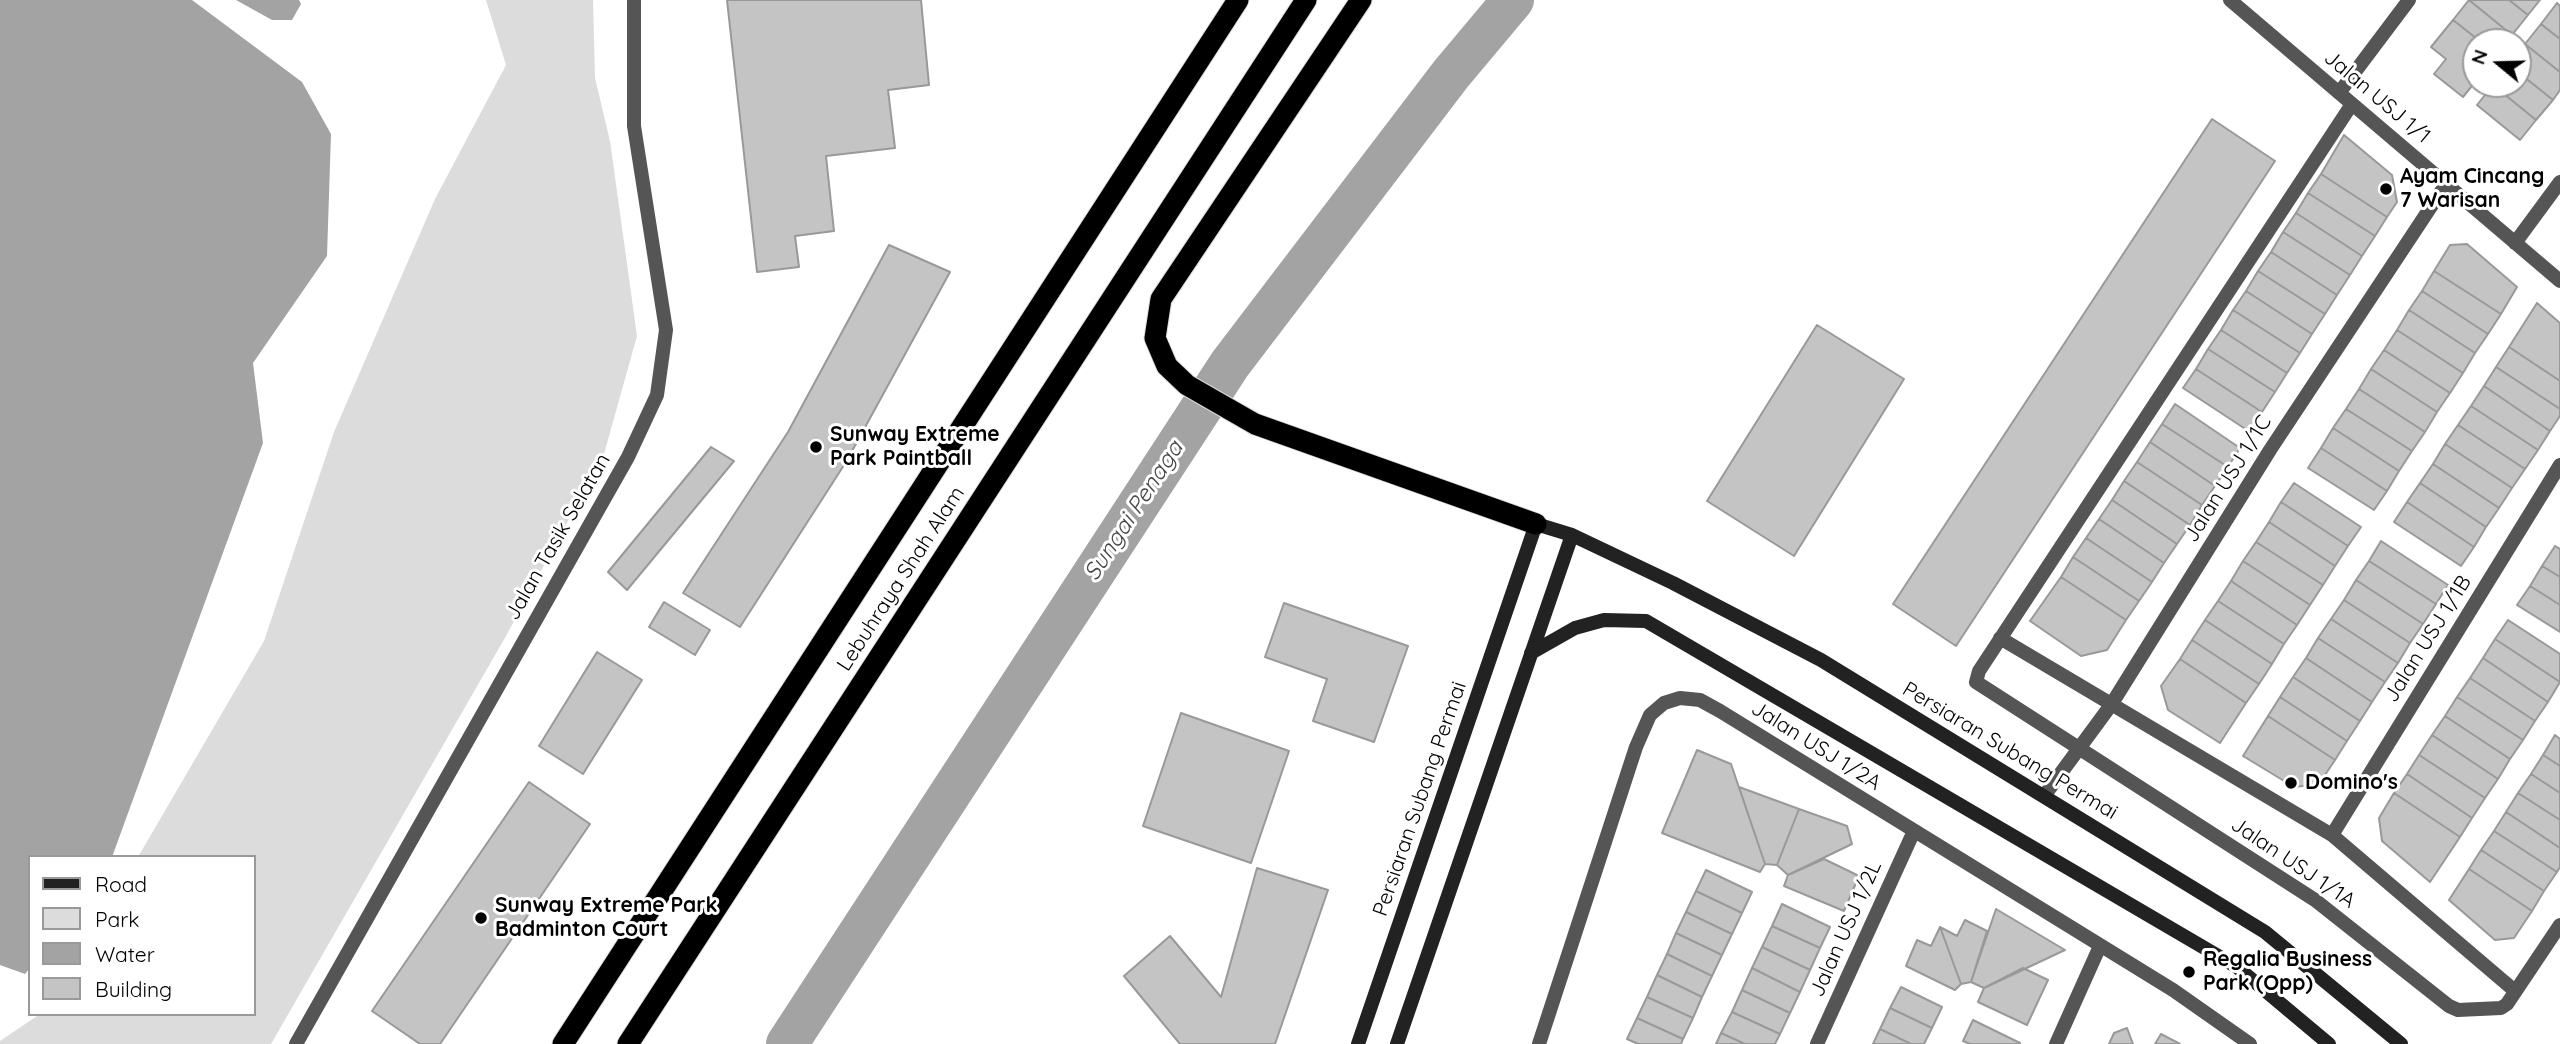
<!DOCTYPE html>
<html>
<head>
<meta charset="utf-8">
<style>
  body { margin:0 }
  #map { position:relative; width:2560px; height:1044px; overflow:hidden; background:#fff; font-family:Quicksand,sans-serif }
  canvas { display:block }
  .legend { position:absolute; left:28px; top:855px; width:228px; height:161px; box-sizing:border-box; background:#fff; border:2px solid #999; margin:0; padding:9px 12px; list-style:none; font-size:21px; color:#000 }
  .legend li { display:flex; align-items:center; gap:14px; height:35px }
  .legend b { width:35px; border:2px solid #999 }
  .north { position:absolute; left:2462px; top:28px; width:70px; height:70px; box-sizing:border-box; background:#fff; border:2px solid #999; border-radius:50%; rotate:289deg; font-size:19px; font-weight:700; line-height:28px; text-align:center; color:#000 }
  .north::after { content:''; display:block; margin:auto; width:24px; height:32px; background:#000; clip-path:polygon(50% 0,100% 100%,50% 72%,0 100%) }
</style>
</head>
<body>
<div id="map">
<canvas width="2560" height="1044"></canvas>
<ul class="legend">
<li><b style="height:9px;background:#222"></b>Road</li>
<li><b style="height:19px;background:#dcdcdc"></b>Park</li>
<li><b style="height:19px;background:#a3a3a3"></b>Water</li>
<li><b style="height:19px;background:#c4c4c4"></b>Building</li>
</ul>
<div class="north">N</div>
</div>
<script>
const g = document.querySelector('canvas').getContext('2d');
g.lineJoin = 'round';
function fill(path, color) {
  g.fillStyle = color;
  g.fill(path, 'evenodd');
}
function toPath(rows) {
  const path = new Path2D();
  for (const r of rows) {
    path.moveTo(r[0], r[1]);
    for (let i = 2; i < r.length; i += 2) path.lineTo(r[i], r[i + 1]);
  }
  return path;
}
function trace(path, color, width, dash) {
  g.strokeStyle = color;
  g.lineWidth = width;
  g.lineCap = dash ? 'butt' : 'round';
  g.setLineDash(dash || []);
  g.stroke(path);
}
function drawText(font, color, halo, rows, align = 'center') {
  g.font = font + ' Quicksand,sans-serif';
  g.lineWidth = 6;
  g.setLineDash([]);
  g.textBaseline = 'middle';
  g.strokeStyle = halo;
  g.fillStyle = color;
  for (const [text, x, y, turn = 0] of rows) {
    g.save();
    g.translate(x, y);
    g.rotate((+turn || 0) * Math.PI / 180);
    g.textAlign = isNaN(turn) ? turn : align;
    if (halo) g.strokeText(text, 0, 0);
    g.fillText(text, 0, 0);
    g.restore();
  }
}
const green = toPath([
  [486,0,593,0,595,78,610,141,637,336,604,454,506,636,271,1044,0,1044,0,1041,40,1014,254,1014,254,857,138,857,264,641,334,432,435,199,506,65]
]);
const water = toPath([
  [0,0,192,0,302,82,331,134,327,256,253,363,263,443,112,857,30,857,30,968,25,974,0,965],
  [236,0,299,0,301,4,292,20,272,20]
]);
const river = toPath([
  [787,1044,1230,364,1451,74,1513,0]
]);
const building = toPath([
  [727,0,921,0,929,85,888,90,895,148,826,156,834,231,795,236,799,267,757,272,727,0],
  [2469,0,2509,0,2528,15,2512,35,2469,0],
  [2469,0,2512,35,2507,42,2481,42,2453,20,2469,0],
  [2509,0,2540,0,2528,15,2509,0],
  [2557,3,2560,6,2560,39,2541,24,2557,3],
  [2453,20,2481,42,2476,42,2476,81,2463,97,2434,74,2446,59,2431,47,2453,20],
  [2541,24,2560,39,2560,72,2525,44,2541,24],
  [2525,44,2560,72,2560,90,2553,100,2518,72,2518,53,2525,44],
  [2518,72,2553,100,2536,120,2493,85,2518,84,2518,72],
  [2493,85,2536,120,2520,140,2477,105,2493,85],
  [2212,119,2275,161,1956,646,1893,604,2212,119],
  [2344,135,2392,175,2397,202,2387,217,2321,174,2344,135],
  [2321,174,2387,217,2375,236,2308,193,2321,174],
  [2308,193,2375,236,2362,256,2296,213,2308,193],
  [2296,213,2362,256,2350,275,2283,232,2296,213],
  [2283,232,2350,275,2337,295,2271,252,2283,232],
  [2467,244,2517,287,2501,314,2434,271,2450,245,2467,244],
  [889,245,950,272,846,462,740,627,683,593,788,432,889,245],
  [2271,252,2337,295,2325,314,2258,271,2271,252],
  [2258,271,2325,314,2312,334,2246,291,2258,271],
  [2434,271,2501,314,2488,334,2422,291,2434,271],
  [2246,291,2312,334,2300,353,2233,310,2246,291],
  [2422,291,2488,334,2475,353,2409,310,2422,291],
  [2537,303,2560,323,2560,381,2509,347,2537,303],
  [2233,310,2300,353,2287,373,2221,330,2233,310],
  [2409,310,2475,353,2463,373,2397,330,2409,310],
  [1817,325,1904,379,1794,556,1707,501,1817,325],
  [2221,330,2287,373,2275,392,2208,349,2221,330],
  [2397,330,2463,373,2450,393,2384,350,2397,330],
  [2509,347,2560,381,2560,409,2496,367,2509,347],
  [2208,349,2275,392,2262,412,2196,369,2208,349],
  [2384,350,2450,393,2437,412,2371,369,2384,350],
  [2496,367,2560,409,2560,416,2550,431,2484,386,2496,367],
  [2196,369,2262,412,2250,432,2183,388,2196,369],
  [2371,369,2437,412,2425,432,2359,389,2371,369],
  [2484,386,2550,431,2538,450,2471,406,2484,386],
  [2359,389,2425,432,2412,451,2346,409,2359,389],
  [2175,404,2240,448,2228,467,2162,424,2175,404],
  [2471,406,2538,450,2525,469,2458,425,2471,406],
  [2346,409,2412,451,2399,471,2333,428,2346,409],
  [2162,424,2228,467,2215,486,2150,442,2162,424],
  [2458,425,2525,469,2512,488,2445,444,2458,425],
  [2333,428,2399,471,2387,491,2321,448,2333,428],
  [2150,442,2215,486,2202,505,2137,462,2150,442],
  [2445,444,2512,488,2499,508,2433,464,2445,444],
  [711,447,734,461,627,590,608,572,711,447],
  [2321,448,2387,491,2374,510,2308,468,2321,448],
  [2137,462,2202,505,2190,525,2124,481,2137,462],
  [2433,464,2499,508,2486,527,2420,483,2433,464],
  [2124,481,2190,525,2177,544,2112,500,2124,481],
  [2294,483,2361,527,2348,546,2281,502,2294,483],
  [2420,483,2486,527,2474,547,2407,502,2420,483],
  [2112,500,2177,544,2164,563,2099,519,2112,500],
  [2281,502,2348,546,2335,566,2269,522,2281,502],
  [2407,502,2474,547,2461,566,2394,522,2407,502],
  [2099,519,2164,563,2152,582,2086,538,2099,519],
  [2269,522,2335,566,2323,585,2256,542,2269,522],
  [2086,538,2152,582,2139,601,2073,557,2086,538],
  [2381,541,2448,585,2436,604,2369,561,2381,541],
  [2256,542,2323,585,2310,605,2243,561,2256,542],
  [2555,546,2560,549,2560,577,2542,566,2555,546],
  [2073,557,2139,601,2126,620,2061,577,2073,557],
  [2243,561,2310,605,2297,625,2231,581,2243,561],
  [2369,561,2436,604,2423,624,2356,580,2369,561],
  [2542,566,2560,577,2560,605,2530,586,2542,566],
  [2061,577,2126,620,2107,650,2081,656,2030,621,2061,577],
  [2356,580,2423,624,2410,643,2344,600,2356,580],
  [2231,581,2297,625,2284,644,2218,601,2231,581],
  [2530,586,2560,605,2560,632,2517,605,2530,586],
  [2344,600,2410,643,2398,663,2331,619,2344,600],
  [2218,601,2284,644,2272,664,2205,620,2218,601],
  [664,602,710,630,695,655,649,627,664,602],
  [1284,603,1408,646,1374,742,1313,721,1327,679,1265,657,1284,603],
  [2331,619,2398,663,2385,682,2318,638,2331,619],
  [2205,620,2272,664,2259,684,2192,640,2205,620],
  [2508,620,2560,654,2560,682,2495,639,2508,620],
  [2318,638,2385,682,2372,702,2306,658,2318,638],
  [2495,639,2560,682,2548,702,2483,658,2495,639],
  [2192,640,2259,684,2246,703,2180,659,2192,640],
  [597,652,642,680,583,774,539,746,597,652],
  [2306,658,2372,702,2360,721,2293,677,2306,658],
  [2483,658,2548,702,2535,721,2470,678,2483,658],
  [2180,659,2246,703,2220,743,2168,710,2161,686,2180,659],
  [2293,677,2360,721,2347,741,2280,697,2293,677],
  [2470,678,2535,721,2523,740,2457,697,2470,678],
  [2280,697,2347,741,2335,760,2268,716,2280,697],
  [2457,697,2523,740,2510,759,2445,716,2457,697],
  [1181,713,1289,751,1251,863,1143,826,1181,713],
  [2268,716,2335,760,2319,784,2294,787,2243,756,2268,716],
  [2445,716,2510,759,2498,779,2432,735,2445,716],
  [2432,735,2498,779,2485,798,2419,755,2432,735],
  [2555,735,2560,739,2560,766,2543,755,2555,735],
  [1697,750,1731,764,1765,864,1760,872,1662,833,1697,750],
  [2419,755,2485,798,2472,818,2407,774,2419,755],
  [2543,755,2560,766,2560,793,2531,774,2543,755],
  [2407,774,2472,818,2460,837,2394,793,2407,774],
  [2531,774,2560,793,2560,820,2518,793,2531,774],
  [529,782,590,824,440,1044,420,1044,372,1011,529,782],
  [1739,787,1799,809,1777,865,1765,864,1739,787],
  [2394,793,2460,837,2430,882,2382,841,2379,818,2394,793],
  [2518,793,2560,820,2560,848,2506,812,2518,793],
  [1799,809,1847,826,1852,844,1788,875,1777,865,1799,809],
  [2506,812,2560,848,2560,867,2557,872,2494,831,2506,812],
  [2494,831,2557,872,2544,891,2481,850,2494,831],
  [2481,850,2544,891,2532,911,2469,869,2481,850],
  [1824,859,1859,876,1844,911,1784,886,1788,875,1824,859],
  [1257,868,1328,890,1275,1044,1180,1044,1124,976,1170,936,1221,997,1257,868],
  [2469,869,2532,911,2514,938,2495,940,2449,900,2469,869],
  [1706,870,1752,892,1742,913,1696,891,1706,870],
  [1696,891,1742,913,1732,934,1686,912,1696,891],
  [1782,904,1830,927,1820,948,1772,926,1782,904],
  [1996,909,2065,950,1984,988,1971,982,1996,909],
  [1686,912,1732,934,1722,955,1676,933,1686,912],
  [1965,920,1987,931,1971,982,1961,984,1940,927,1957,936,1965,920],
  [1772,926,1820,948,1810,970,1762,947,1772,926],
  [1940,927,1961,984,1955,990,1906,966,1917,940,1931,946,1940,927],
  [1676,933,1722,955,1712,976,1667,954,1676,933],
  [1762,947,1810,970,1800,992,1752,968,1762,947],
  [1667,954,1712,976,1702,997,1657,975,1667,954],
  [1752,968,1800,992,1790,1013,1742,990,1752,968],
  [2023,968,2048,980,2027,1025,1978,1002,1984,988,2023,968],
  [1657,975,1702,997,1693,1018,1647,997,1657,975],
  [1901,987,1942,1007,1932,1028,1890,1008,1901,987],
  [1742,990,1790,1013,1780,1034,1732,1012,1742,990],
  [1647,997,1693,1018,1683,1039,1637,1018,1647,997],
  [1890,1008,1932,1028,1924,1044,1911,1044,1880,1029,1890,1008],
  [1732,1012,1780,1034,1775,1044,1745,1044,1721,1033,1732,1012],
  [1637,1018,1683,1039,1681,1044,1638,1044,1627,1039,1637,1018],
  [1973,1020,2020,1043,2020,1044,1970,1044,1963,1041,1973,1020],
  [2127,1028,2133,1044,2109,1044,2114,1033,2127,1028],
  [1880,1029,1911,1044,1873,1044,1880,1029],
  [1721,1033,1745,1044,1716,1044,1721,1033],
  [2161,1034,2180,1044,2155,1044,2161,1034]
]);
const minor = toPath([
  [2230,0,2560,281],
  [2339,93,2409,0],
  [2352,104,1979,671,1976,682,2315,900,2449,1006,2458,1010,2501,1008,2507,1004,2560,925],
  [2515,243,2560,182],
  [2000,638,2332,835,2515,991],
  [2044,796,2111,705,2270,450,2446,184],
  [2332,835,2560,465],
  [296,1044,628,457,657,395,666,330,634,126,634,0],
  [1539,1044,1636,747,1650,715,1664,703,1680,698,1700,700,1720,711,2173,990,2250,1044],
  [1817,1044,1914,831],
  [2056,1044,2100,946]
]);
const secondary = toPath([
  [1531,653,1575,628,1604,620,1646,621,2237,967,2329,1044],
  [1358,1044,1536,524,1572,535,1673,583,1821,660,2265,932,2401,1044],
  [1397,1044,1572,535]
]);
const motorway = toPath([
  [1361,0,1161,299,1155,338,1167,366,1187,385,1255,424,1536,524],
  [563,1044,1238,0],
  [628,1044,1306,0]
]);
const markers = [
  [2386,189,7,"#000"],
  [816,447,7,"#000"],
  [2291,783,7,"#000"],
  [481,918,7,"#000"],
  [2189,972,7,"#000"]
];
const streetNames = [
  ["Jalan USJ 1/1",2377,97,40],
  ["Jalan USJ 1/1C",2228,479,-58],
  ["Jalan Tasik Selatan",558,537,-60],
  ["Lebuhraya Shah Alam",901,579,-57],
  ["Jalan USJ 1/1B",2428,639,-58],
  ["Jalan USJ 1/2A",1816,746,32],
  ["Persiaran Subang Permai",2010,751,31],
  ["Persiaran Subang Permai",1420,799,-71],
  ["Jalan USJ 1/1A",2293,863,34],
  ["Jalan USJ 1/2L",1846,929,-66]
];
const poiNames = [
  ["Ayam Cincang",2400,177],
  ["7 Warisan",2400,201],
  ["Sunway Extreme",830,435],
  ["Park Paintball",830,459],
  ["Domino's",2305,783],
  ["Sunway Extreme Park",495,906],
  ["Badminton Court",495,930],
  ["Regalia Business",2203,960],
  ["Park (Opp)",2203,984]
];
const waterNames = [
  ["Sungai Penaga",1134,511,-57]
];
fill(green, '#dcdcdc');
fill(water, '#a3a3a3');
trace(river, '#a3a3a3', 42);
fill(building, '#c4c4c4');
trace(building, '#999', 2);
trace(motorway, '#dbdbdb', 23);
trace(minor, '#555', 14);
trace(secondary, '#222', 14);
trace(motorway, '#000', 21);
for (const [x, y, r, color] of markers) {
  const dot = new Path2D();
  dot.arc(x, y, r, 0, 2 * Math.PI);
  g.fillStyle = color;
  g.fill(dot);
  trace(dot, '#fff', 2.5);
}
drawText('21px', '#000', '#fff', streetNames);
drawText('bold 21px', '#000', '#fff', poiNames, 'left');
drawText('italic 23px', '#444', '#fff', waterNames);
</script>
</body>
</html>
